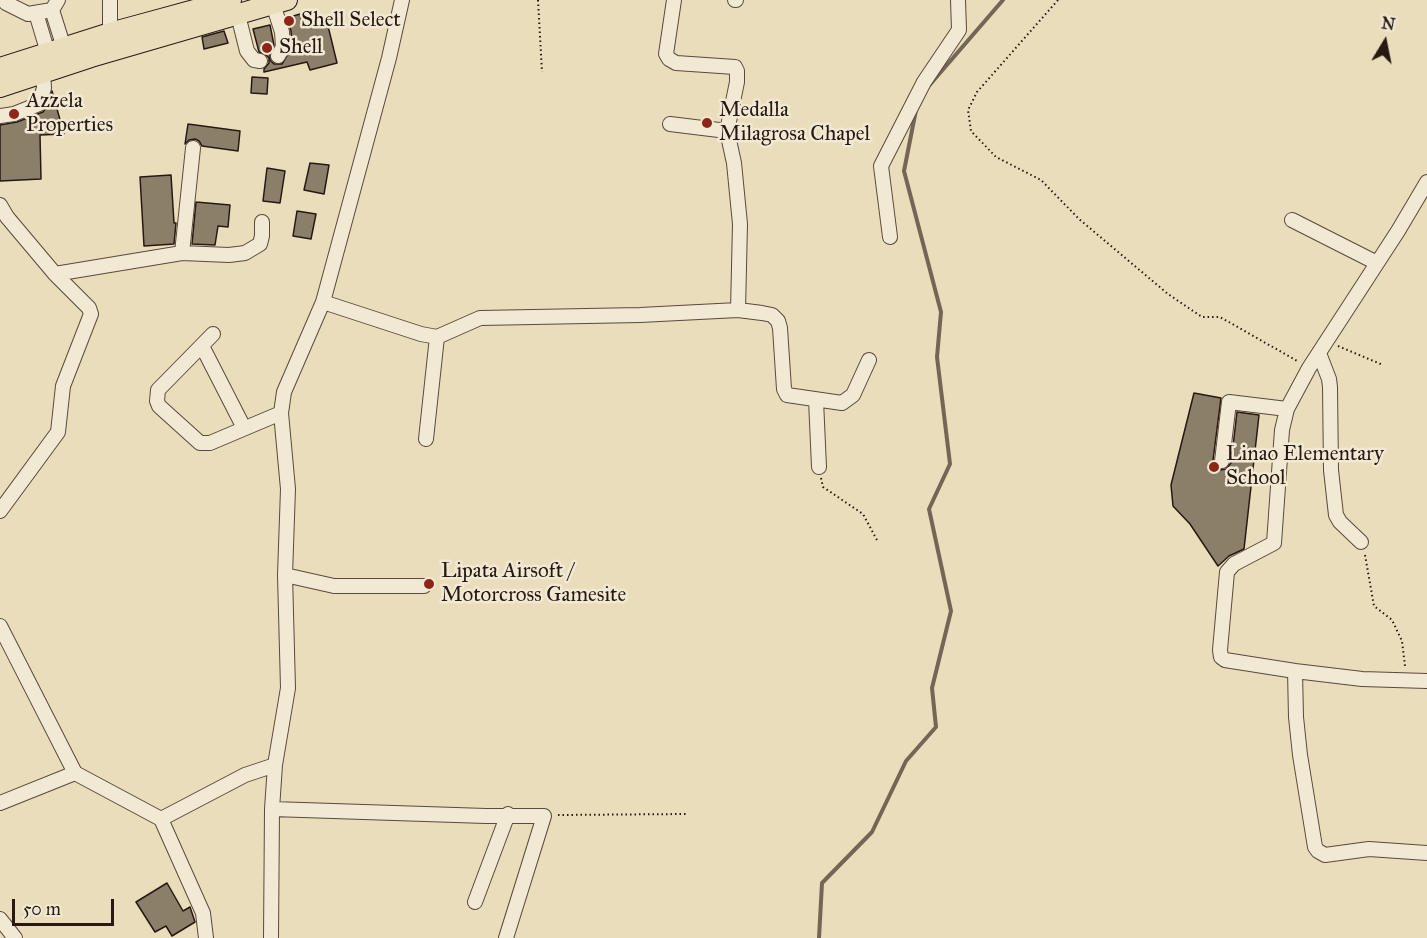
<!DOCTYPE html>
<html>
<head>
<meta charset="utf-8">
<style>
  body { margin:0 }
  #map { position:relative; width:1427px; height:938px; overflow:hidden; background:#e9ddbb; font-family:"IM FELL Great Primer",serif }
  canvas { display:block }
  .north { position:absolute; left:1355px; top:12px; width:60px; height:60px; -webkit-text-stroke:4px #f1e9d3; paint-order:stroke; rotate:10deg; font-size:16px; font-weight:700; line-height:24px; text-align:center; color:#271912 }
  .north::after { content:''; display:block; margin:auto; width:21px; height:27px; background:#271912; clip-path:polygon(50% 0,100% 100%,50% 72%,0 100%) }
  .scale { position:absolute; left:12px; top:899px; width:102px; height:27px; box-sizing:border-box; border:3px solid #271912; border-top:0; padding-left:8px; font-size:18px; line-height:21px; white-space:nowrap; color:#271912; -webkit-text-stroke:4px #f1e9d3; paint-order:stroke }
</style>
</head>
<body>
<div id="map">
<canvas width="1427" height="938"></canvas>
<div class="north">N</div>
<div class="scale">50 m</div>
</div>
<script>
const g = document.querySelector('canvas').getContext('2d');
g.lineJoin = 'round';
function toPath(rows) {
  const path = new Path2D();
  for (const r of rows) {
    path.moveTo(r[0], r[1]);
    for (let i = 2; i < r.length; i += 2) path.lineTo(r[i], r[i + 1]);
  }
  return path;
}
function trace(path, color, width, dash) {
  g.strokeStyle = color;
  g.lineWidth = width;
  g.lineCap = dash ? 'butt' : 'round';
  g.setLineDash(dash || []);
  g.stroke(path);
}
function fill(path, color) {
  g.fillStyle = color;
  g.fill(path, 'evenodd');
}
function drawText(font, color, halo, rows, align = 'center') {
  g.font = font + ' "IM FELL Great Primer",serif';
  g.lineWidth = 5;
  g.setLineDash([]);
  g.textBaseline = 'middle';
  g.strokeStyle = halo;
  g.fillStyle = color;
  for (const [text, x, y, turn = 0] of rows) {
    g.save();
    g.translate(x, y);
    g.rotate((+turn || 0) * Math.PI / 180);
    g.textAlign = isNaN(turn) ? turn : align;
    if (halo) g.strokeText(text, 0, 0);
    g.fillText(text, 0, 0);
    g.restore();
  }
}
const stream = toPath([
  [927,88,1003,0],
  [819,938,822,883,872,832,906,761,936,727,932,688,951,611,929,509,950,464,937,357,941,312,904,171,916,110]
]);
const building = toPath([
  [300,14,303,26,324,22,325,26,328,26,337,63,310,70,307,62,264,72,264,69,269,63,269,58,265,54,259,52,253,29,270,25,274,45,270,52,270,60,274,64,282,64,292,47,291,31,287,18,300,14],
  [224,31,228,43,204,49,202,37,224,31],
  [252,77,268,78,267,94,251,93,252,77],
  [52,91,64,134,40,135,41,179,0,181,0,125,17,122,43,112,47,107,52,91],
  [188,124,240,131,238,151,202,146,199,141,195,139,189,140,185,144,188,124],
  [310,163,329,165,324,194,304,190,310,163],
  [267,168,285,171,280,203,263,201,267,168],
  [171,175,174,223,176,223,174,244,144,246,140,177,171,175],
  [196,202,230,205,228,227,218,226,215,245,192,244,196,202],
  [297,211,316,214,311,239,293,236,297,211],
  [1194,393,1221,398,1213,460,1214,465,1220,470,1226,469,1231,463,1237,412,1259,415,1244,549,1229,556,1218,566,1190,524,1173,506,1171,485,1194,393],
  [167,883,183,911,190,907,195,922,172,936,166,926,155,932,136,902,167,883]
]);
const path = toPath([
  [538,0,542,72],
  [1058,0,977,92,968,110,971,131,996,157,1041,180,1079,219,1168,294,1202,317,1220,317,1299,362],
  [1338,346,1383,365],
  [821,478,823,487,863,514,878,542],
  [1365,555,1374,606,1392,620,1402,641,1405,666],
  [558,815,687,814]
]);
const minor = toPath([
  [4,0,6,3,28,14,52,10],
  [58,0,52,10,64,48],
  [110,0,110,40],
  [674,0,666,54,669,59,676,63,735,67,737,71,737,82,727,131,734,163,740,224,738,310],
  [735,0,736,0],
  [273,4,282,32,283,47,278,56],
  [36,13,48,53],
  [238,15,247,51,254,60,260,61],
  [0,116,14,114,39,104,44,88,43,73],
  [670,124,727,131],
  [0,205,7,217,55,274,89,308,91,314,63,386,58,432,0,511],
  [1292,220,1377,263],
  [890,237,881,166,924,82,959,30,958,0],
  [182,253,193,148],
  [55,274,182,253,229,255,245,253,260,244,262,236,262,222],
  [323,302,421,334,437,337,480,318,640,315,738,310,762,313,772,315,778,321,780,328,784,389,787,395,842,403,853,395,869,360],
  [213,334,158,390,157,401,159,406,200,443,210,443,281,413],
  [202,346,244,428],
  [1319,353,1329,379,1330,387,1331,470,1336,515,1340,522,1361,542],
  [816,400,819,467],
  [426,439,437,337],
  [1222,461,1229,402,1287,409],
  [285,575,334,586,424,586],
  [0,626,75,773,161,819,245,775,275,765],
  [1295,671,1225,660,1221,657,1220,650,1227,572,1234,564,1274,543,1282,430,1287,409,1309,368,1398,231,1427,182],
  [1427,681,1362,679,1295,671,1296,717,1300,755,1315,847,1318,851,1325,855,1369,849,1427,853],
  [0,803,75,773],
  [272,809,486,816,544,816,506,938],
  [161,819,203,913,206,938],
  [475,902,508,814],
  [0,919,15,938],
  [271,938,272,809,275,765,288,688,285,575,288,489,281,413,284,392,323,302,389,58,402,0]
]);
const highway = toPath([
  [0,68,110,33,231,0],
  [0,87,91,57,287,0]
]);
const markers = [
  [289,21,6,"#8f2418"],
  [267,48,6,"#8f2418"],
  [14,114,6,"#8f2418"],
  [707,123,6,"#8f2418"],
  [1214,467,6,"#8f2418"],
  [429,584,6,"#8f2418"]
];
const poiNames = [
  ["Shell Select",301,21],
  ["Shell",279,48],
  ["Azzela",26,102],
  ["Properties",26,126],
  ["Medalla",719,111],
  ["Milagrosa Chapel",719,135],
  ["Linao Elementary",1226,455],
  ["School",1226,479],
  ["Lipata Airsoft /",441,572],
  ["Motorcross Gamesite",441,596]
];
trace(stream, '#746655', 4);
fill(building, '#8c7f6a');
trace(building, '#271912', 1.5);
trace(minor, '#584a3c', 16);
trace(highway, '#271912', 22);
trace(path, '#271912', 2, [1.5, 3]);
trace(minor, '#f1e9d3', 14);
trace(highway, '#e9ddbb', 20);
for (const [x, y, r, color] of markers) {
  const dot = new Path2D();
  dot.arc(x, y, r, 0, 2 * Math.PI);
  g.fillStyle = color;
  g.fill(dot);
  trace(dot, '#f1e9d3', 2);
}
drawText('21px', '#271912', '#f1e9d3', poiNames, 'left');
</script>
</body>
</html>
